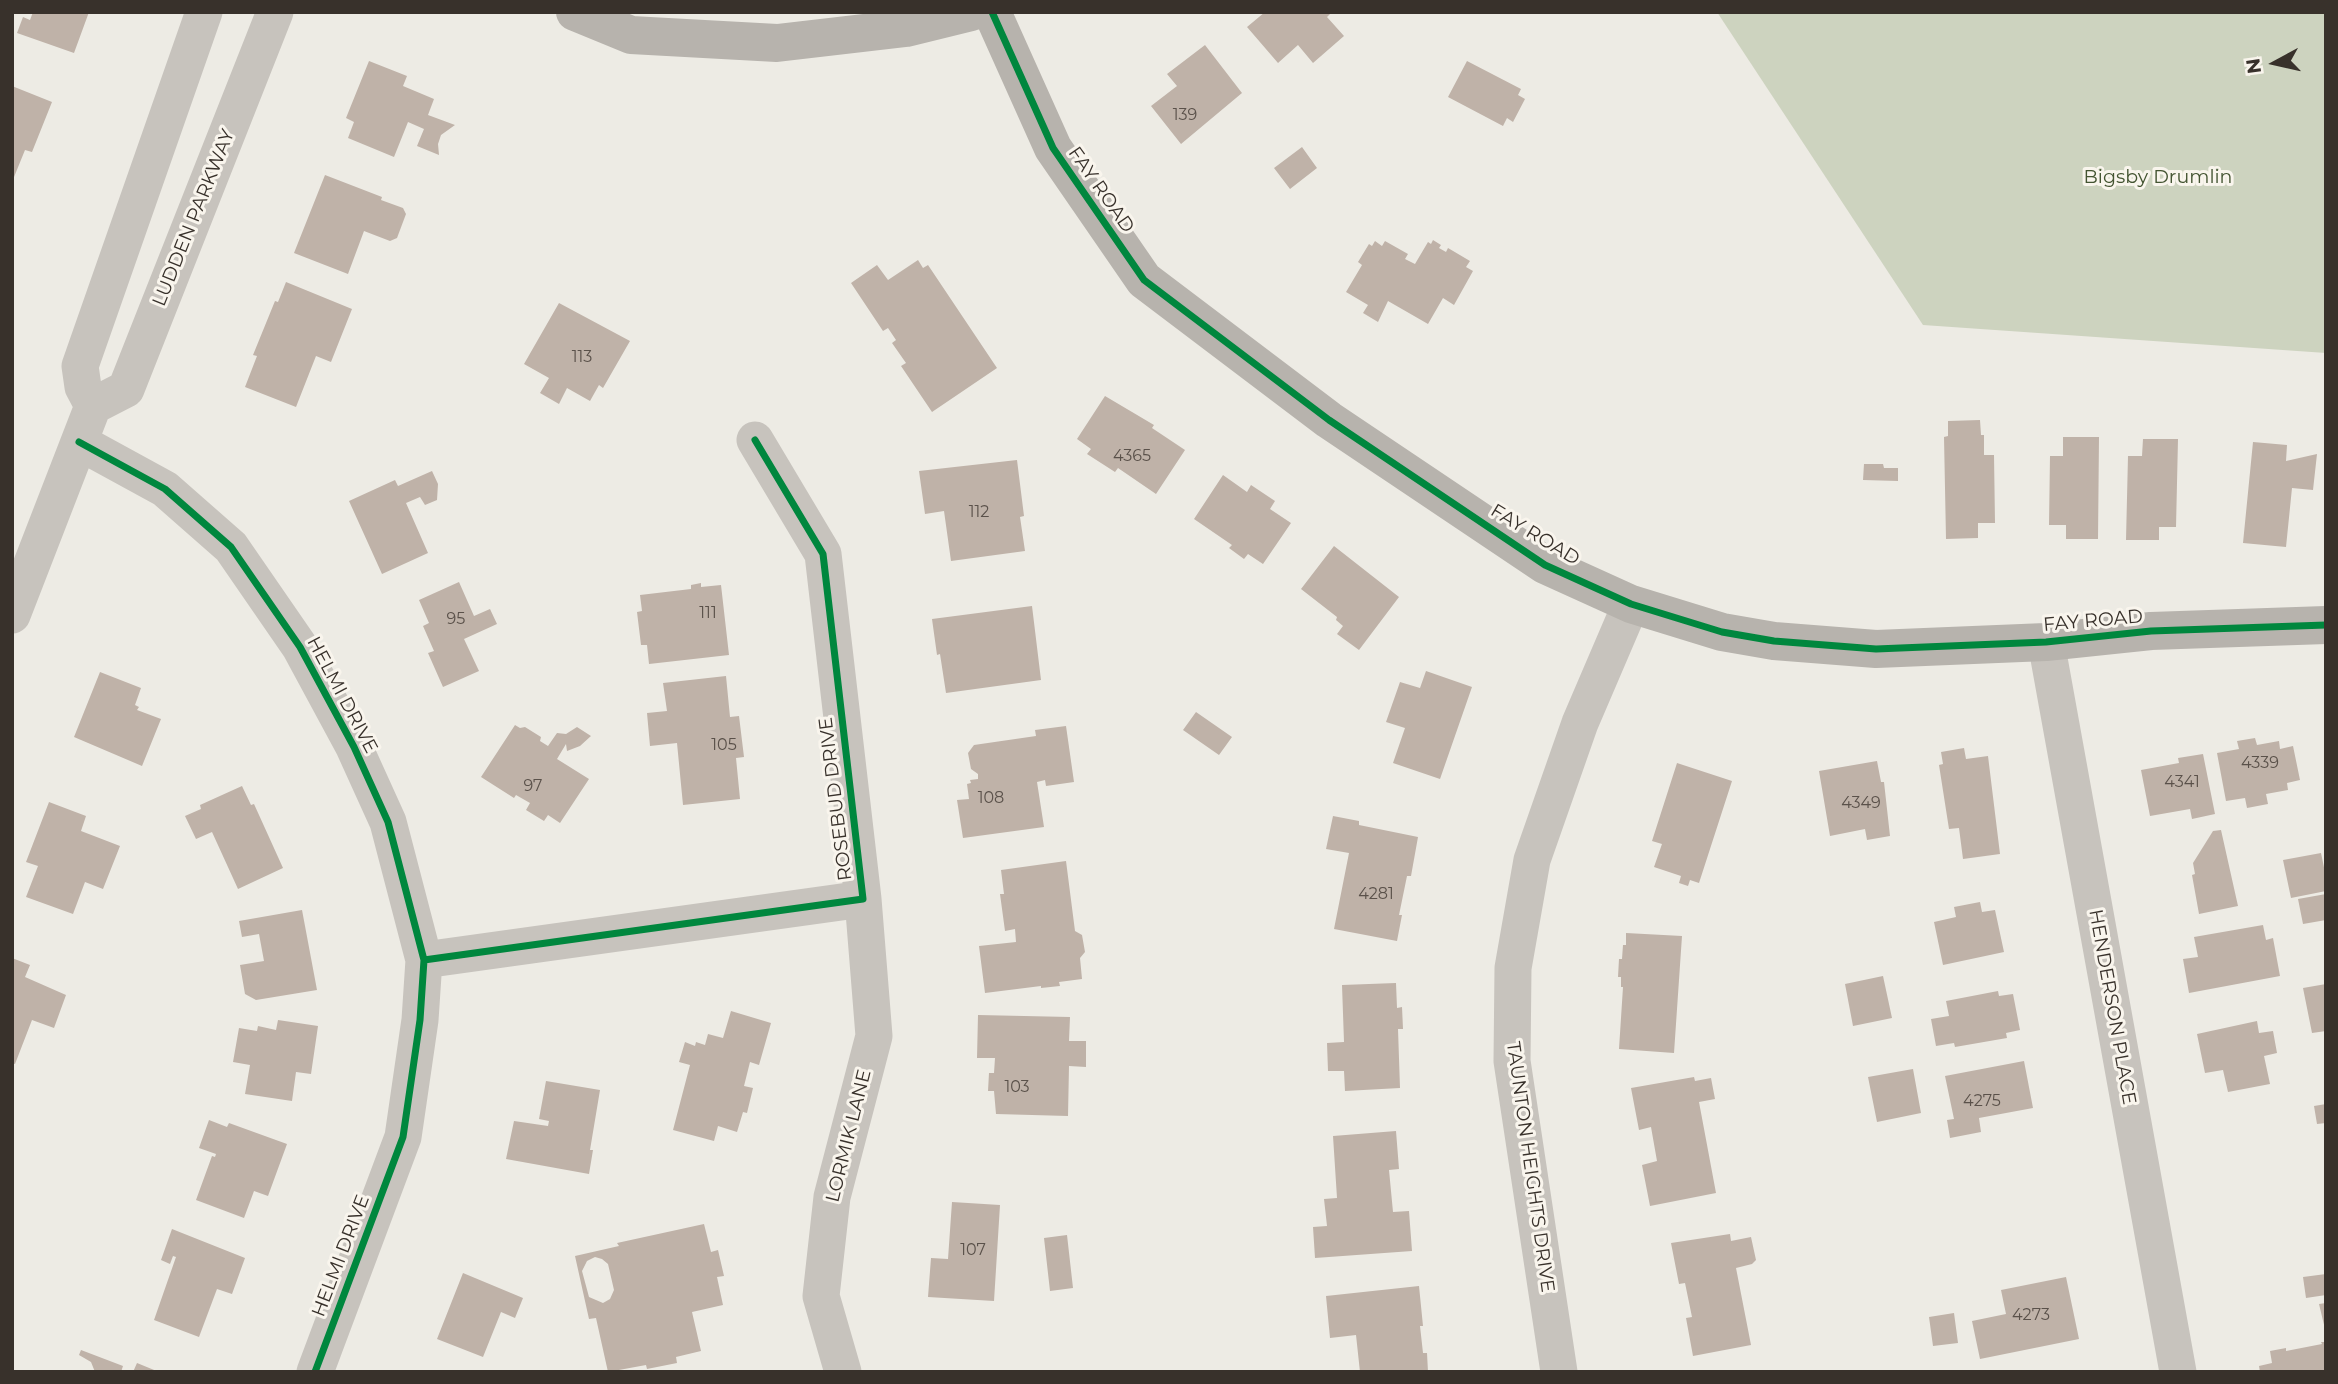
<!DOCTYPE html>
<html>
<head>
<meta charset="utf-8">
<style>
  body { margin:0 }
  #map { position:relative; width:2338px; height:1384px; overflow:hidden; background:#edebe4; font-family:Montserrat,sans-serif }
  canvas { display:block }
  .frame { position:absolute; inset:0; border:14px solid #38312b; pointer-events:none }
  .north { position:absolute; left:2240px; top:28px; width:70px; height:70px; -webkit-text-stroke:5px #f9f5ed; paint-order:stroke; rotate:262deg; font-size:19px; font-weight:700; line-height:28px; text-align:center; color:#38312b }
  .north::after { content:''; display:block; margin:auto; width:24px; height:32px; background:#38312b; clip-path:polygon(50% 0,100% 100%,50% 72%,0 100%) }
</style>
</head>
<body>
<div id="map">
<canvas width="2338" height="1384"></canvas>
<div class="frame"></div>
<div class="north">N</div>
</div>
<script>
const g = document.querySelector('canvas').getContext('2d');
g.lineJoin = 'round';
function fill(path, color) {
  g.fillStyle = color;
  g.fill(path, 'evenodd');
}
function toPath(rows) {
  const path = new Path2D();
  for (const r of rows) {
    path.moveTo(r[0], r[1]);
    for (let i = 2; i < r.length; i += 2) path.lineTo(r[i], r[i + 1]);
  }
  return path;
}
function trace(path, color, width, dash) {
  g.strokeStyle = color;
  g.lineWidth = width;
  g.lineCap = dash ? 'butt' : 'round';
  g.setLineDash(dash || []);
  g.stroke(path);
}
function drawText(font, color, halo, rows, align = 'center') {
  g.font = font + ' Montserrat,sans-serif';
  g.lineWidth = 6;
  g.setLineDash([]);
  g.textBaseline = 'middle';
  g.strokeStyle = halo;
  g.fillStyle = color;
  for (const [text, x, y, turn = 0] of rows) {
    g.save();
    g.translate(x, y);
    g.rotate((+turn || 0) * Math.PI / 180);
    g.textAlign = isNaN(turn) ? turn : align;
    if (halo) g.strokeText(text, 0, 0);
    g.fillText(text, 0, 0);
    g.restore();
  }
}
const green = toPath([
  [1717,12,2326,12,2326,353,1923,325]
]);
const building = toPath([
  [33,12,89,12,74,53,17,33,23,17,30,20],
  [1265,12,1332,12,1327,17,1344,36,1313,63,1298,45,1278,63,1247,27],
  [1205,45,1242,93,1181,144,1151,106,1177,86,1167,74],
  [369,61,407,76,403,86,434,99,428,115,455,125,441,135,438,144,439,155,417,146,424,129,408,122,394,157,348,138,354,122,346,118],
  [1467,61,1521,89,1518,95,1525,99,1513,122,1507,118,1503,126,1448,97],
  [12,86,52,102,32,152,25,150,12,182],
  [1302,147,1317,168,1290,189,1274,168],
  [325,175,382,197,381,200,403,208,406,214,397,238,390,241,364,231,348,274,294,253],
  [1433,240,1441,245,1439,248,1446,252,1448,248,1470,261,1466,267,1473,271,1454,305,1443,298,1428,324,1388,301,1378,322,1363,313,1368,305,1346,292,1362,265,1358,262,1369,244,1372,246,1375,241,1382,246,1385,241,1408,254,1405,259,1415,264,1428,242,1431,244],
  [918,260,923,268,928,265,997,368,932,412,901,366,906,363,892,343,896,340,888,328,883,331,851,283,877,265,888,280],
  [286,282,352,309,331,362,316,356,296,407,245,387,257,356,253,355,275,301,278,302],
  [559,303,630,341,603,388,599,385,590,401,567,388,559,404,540,393,549,378,524,364],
  [1105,396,1154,425,1152,428,1185,450,1156,494,1118,468,1115,472,1087,454,1091,449,1077,439],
  [1980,420,1981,435,1984,435,1984,455,1994,455,1995,523,1978,523,1978,538,1946,539,1944,437,1948,436,1948,421],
  [2063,437,2099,437,2098,539,2066,539,2066,525,2049,525,2050,456,2063,456],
  [2143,439,2178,439,2176,527,2159,527,2159,540,2126,540,2128,456,2142,456],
  [2253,442,2287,445,2286,461,2317,454,2313,490,2292,488,2286,547,2243,543],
  [1017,460,1024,516,1020,517,1025,551,951,561,944,511,925,514,919,471],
  [1864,464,1883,464,1884,468,1898,468,1898,481,1863,480],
  [432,471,438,484,437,500,425,505,420,497,406,503,428,553,382,574,349,501,395,480,398,486],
  [1223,475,1247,492,1251,485,1275,501,1270,509,1291,523,1263,564,1248,554,1244,559,1229,548,1232,545,1194,519],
  [1334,546,1399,597,1359,650,1337,634,1343,626,1336,620,1337,617,1301,589],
  [459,582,474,616,490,609,497,624,464,639,479,671,443,687,428,653,434,651,423,626,429,623,419,600],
  [701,583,701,587,721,585,729,655,649,664,647,645,641,645,637,612,642,611,640,595,691,589,691,585],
  [1032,606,1041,680,946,693,940,654,937,655,932,619],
  [1426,671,1472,687,1440,779,1393,763,1405,728,1386,722,1400,682,1420,688],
  [100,672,141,688,135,705,139,707,137,710,161,719,142,766,74,737],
  [726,676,730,717,739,716,744,757,736,758,740,799,683,805,677,743,650,746,647,713,667,711,663,683],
  [1196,712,1232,737,1219,755,1183,730],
  [515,725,520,728,525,727,541,737,540,741,548,746,557,733,566,734,577,727,591,736,580,746,567,751,566,744,557,759,589,779,560,823,548,815,544,821,526,810,530,803,516,795,514,798,481,777],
  [1066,726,1074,782,1046,786,1045,780,1037,782,1044,827,963,838,957,800,969,799,967,784,971,783,970,780,978,779,978,774,971,769,968,753,974,745,1036,736,1035,730],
  [2255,738,2257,745,2279,741,2280,749,2293,746,2300,780,2287,783,2288,790,2266,794,2268,804,2247,808,2245,798,2226,801,2217,753,2239,749,2237,741],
  [1964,748,1966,759,1988,756,2000,854,1963,859,1959,828,1949,829,1939,765,1943,764,1941,752],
  [2203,754,2215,814,2192,819,2190,809,2150,816,2141,770,2179,763,2178,758],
  [1877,761,1881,782,1884,782,1890,836,1867,840,1865,829,1830,836,1819,771],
  [1677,763,1732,781,1699,883,1690,880,1688,886,1679,883,1681,876,1654,867,1662,844,1652,841],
  [242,786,251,805,254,804,283,868,238,889,212,832,196,839,185,816,201,809,200,805],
  [49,802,86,816,81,831,120,846,103,889,85,882,73,914,26,897,38,866,26,862],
  [1333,816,1359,821,1359,825,1418,837,1411,876,1407,876,1399,915,1402,915,1397,941,1334,929,1349,853,1326,849],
  [2221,830,2238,906,2199,914,2192,875,2195,874,2193,863,2213,831],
  [2321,853,2326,877,2326,891,2291,898,2283,860],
  [1066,861,1075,931,1082,935,1085,952,1080,958,1082,979,1059,982,1060,986,1041,988,1041,986,985,993,979,946,1016,942,1015,929,1005,931,1000,894,1004,894,1001,870],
  [2326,894,2326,920,2303,924,2298,899],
  [1980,902,1982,912,1995,910,2004,952,1943,965,1934,922,1956,917,1954,907],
  [302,910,317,990,256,1000,245,994,240,965,264,961,259,934,242,937,239,921],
  [2263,925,2266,940,2273,938,2280,976,2189,993,2183,959,2198,957,2194,937],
  [1626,933,1682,936,1674,1053,1619,1049,1623,987,1621,987,1621,977,1618,977,1619,959,1622,959,1623,945,1626,945],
  [12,958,30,965,25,977,66,995,54,1028,32,1020,15,1064,12,1063],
  [1883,976,1892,1018,1853,1026,1845,984],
  [1396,983,1397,1008,1402,1007,1403,1029,1398,1029,1400,1088,1345,1091,1344,1071,1328,1071,1327,1043,1344,1042,1342,985],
  [2326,984,2326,1031,2312,1033,2303,988],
  [1998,991,1999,996,2013,994,2020,1030,2006,1033,2007,1038,1955,1047,1954,1043,1936,1046,1931,1019,1949,1016,1946,1001],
  [731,1011,771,1023,759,1065,750,1062,744,1086,753,1088,747,1113,743,1112,737,1132,718,1126,714,1141,673,1130,690,1065,679,1062,685,1042,695,1046,696,1042,705,1045,708,1034,723,1038],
  [978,1015,1070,1017,1069,1041,1086,1041,1086,1067,1069,1066,1068,1116,996,1114,994,1091,988,1091,989,1073,994,1073,995,1058,977,1058],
  [278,1020,318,1026,311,1074,296,1072,292,1101,245,1094,250,1065,233,1062,239,1028,257,1031,258,1026,276,1030],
  [2257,1021,2259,1033,2273,1031,2277,1053,2264,1056,2270,1084,2228,1092,2223,1070,2205,1073,2197,1034],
  [2024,1061,2033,1108,1979,1118,1981,1132,1950,1138,1947,1120,1954,1119,1945,1076],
  [1913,1069,1921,1113,1877,1122,1868,1077],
  [1694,1077,1695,1081,1711,1078,1715,1099,1699,1102,1716,1193,1650,1206,1642,1165,1657,1161,1651,1127,1639,1130,1631,1088],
  [546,1081,600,1090,590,1150,593,1150,589,1174,506,1159,514,1121,548,1126,549,1121,539,1119],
  [2326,1104,2326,1123,2317,1124,2314,1106],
  [209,1120,227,1127,229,1123,287,1144,268,1196,254,1191,244,1218,196,1200,212,1156,215,1157,216,1154,199,1148],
  [1396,1131,1399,1169,1389,1170,1393,1212,1409,1211,1412,1251,1315,1258,1313,1227,1327,1226,1324,1199,1337,1198,1333,1136],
  [952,1202,1000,1205,994,1301,928,1297,931,1258,948,1259],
  [704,1224,711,1252,718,1250,724,1276,717,1277,723,1305,692,1312,701,1351,676,1357,677,1363,647,1369,646,1365,608,1372,596,1318,589,1319,575,1256,619,1246,617,1243],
  [595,1257,602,1259,608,1264,614,1290,610,1299,603,1303,589,1297,582,1271,587,1261],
  [172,1229,245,1258,232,1294,217,1289,199,1337,154,1320,176,1257,173,1256,170,1264,161,1260],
  [1730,1234,1731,1241,1751,1237,1756,1260,1752,1264,1736,1268,1751,1345,1693,1356,1686,1318,1692,1317,1685,1283,1679,1284,1671,1243],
  [1067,1235,1073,1288,1050,1291,1044,1238],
  [463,1273,523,1298,515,1318,501,1312,483,1357,437,1339],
  [2326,1274,2326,1295,2306,1298,2303,1277],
  [2066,1277,2079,1339,1980,1359,1972,1321,2006,1314,2001,1290],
  [1419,1286,1423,1326,1420,1326,1423,1353,1427,1353,1428,1372,1360,1372,1356,1335,1330,1338,1326,1296],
  [2326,1303,2326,1329,2325,1329,2319,1304],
  [1954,1313,1958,1343,1933,1346,1929,1317],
  [2321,1342,2326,1342,2326,1372,2260,1372,2259,1366,2272,1363,2270,1351,2286,1348,2286,1351,2322,1344],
  [81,1350,123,1366,121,1372,95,1372,91,1362,79,1355],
  [137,1363,159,1372,133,1372]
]);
const street = toPath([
  [93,406,83,387,80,366,204,12],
  [79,442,165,489,231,547,300,647,354,747,388,822,424,960,420,1020,403,1137,315,1372],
  [12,615,93,406,126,389,275,12],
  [2046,642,2178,1372],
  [424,960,863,899,823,554,755,440],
  [843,1372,821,1296,832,1197,874,1036,863,899],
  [1559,1372,1512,1061,1513,968,1532,860,1580,723,1631,604]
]);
const secondary = toPath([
  [575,12,631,35,777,43,906,28,971,12],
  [992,12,1053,148,1144,280,1329,420,1545,565,1631,604,1722,632,1774,641,1876,649,2046,642,2151,631,2326,625]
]);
const cycleway = toPath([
  [992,12,1053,148,1144,280,1329,420,1545,565,1631,604,1722,632,1774,641,1876,649,2046,642,2151,631,2326,625],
  [79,442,165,489,231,547,300,647,354,747,388,822,424,960,420,1020,403,1137,315,1372],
  [424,960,863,899,823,554,755,440]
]);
const numberNames = [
  ["139",1185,115],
  ["113",582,357],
  ["4365",1132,456],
  ["112",979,512],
  ["111",708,613],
  ["95",456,619],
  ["105",724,745],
  ["4339",2260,763],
  ["4341",2182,782],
  ["97",533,786],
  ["108",991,798],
  ["4349",1861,803],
  ["4281",1376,894],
  ["103",1017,1087],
  ["4275",1982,1101],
  ["107",973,1250],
  ["4273",2031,1315]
];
const parkNames = [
  ["Bigsby Drumlin",2158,177]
];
const streetNames = [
  ["FAY ROAD",1101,190,55],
  ["LUDDEN PARKWAY",194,218,-68],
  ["FAY ROAD",1535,535,31],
  ["FAY ROAD",2093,621,-5],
  ["HELMI DRIVE",342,695,62],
  ["ROSEBUD DRIVE",836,799,-97],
  ["HENDERSON PLACE",2112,1007,80],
  ["LORMIK LANE",849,1136,-76],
  ["TAUNTON HEIGHTS DRIVE",1530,1167,82],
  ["HELMI DRIVE",341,1256,-69]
];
fill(green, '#cdd3bf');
fill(building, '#bfb2a8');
trace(street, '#c7c3bd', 37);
trace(secondary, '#b7b3ad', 38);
trace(cycleway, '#00873e', 7);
drawText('16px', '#5a514a', null, numberNames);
drawText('19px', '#435431', '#f9f5ed', parkNames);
drawText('19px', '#38312b', '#f9f5ed', streetNames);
</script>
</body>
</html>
